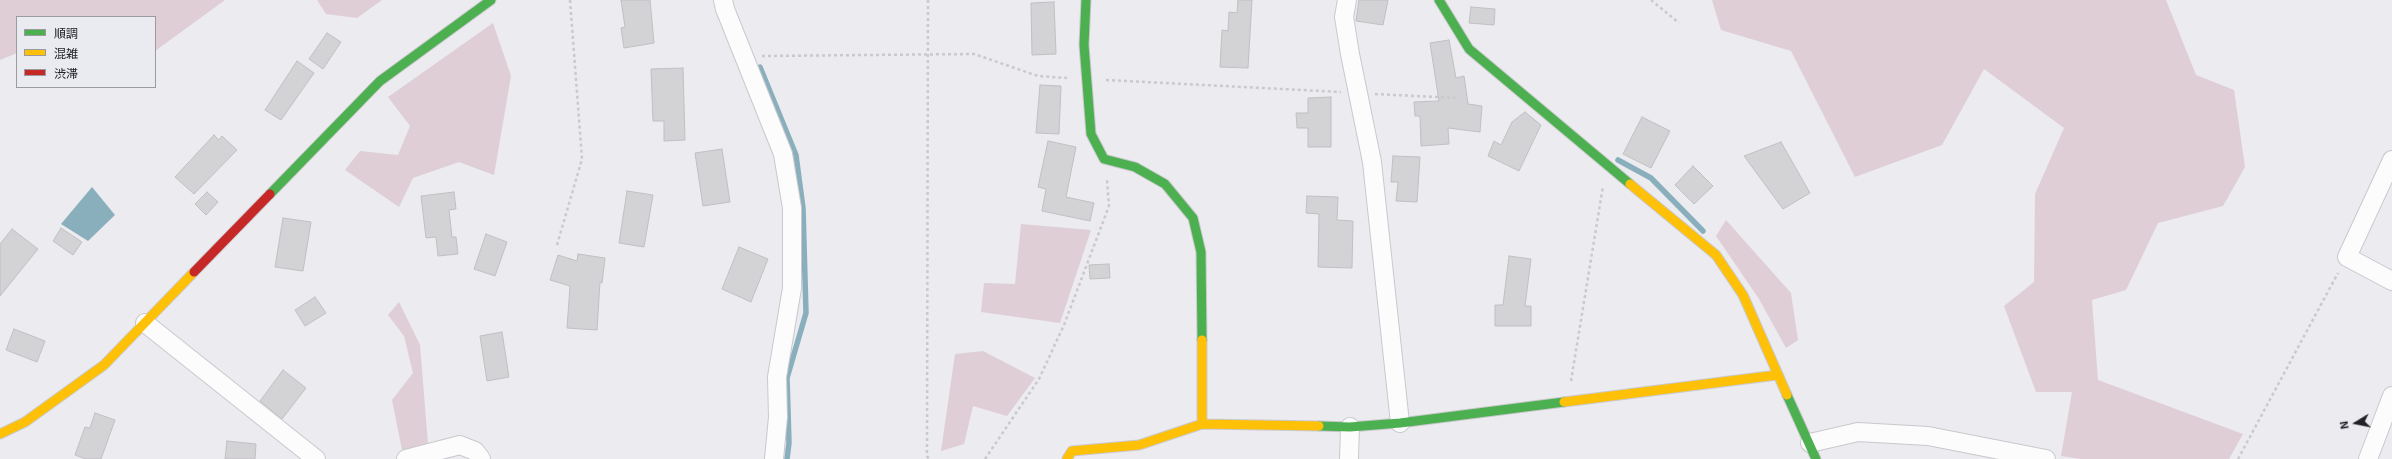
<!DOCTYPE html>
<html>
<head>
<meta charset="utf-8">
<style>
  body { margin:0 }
  #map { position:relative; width:2392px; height:459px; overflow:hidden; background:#ebebf0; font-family:"Exo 2","Noto Sans JP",sans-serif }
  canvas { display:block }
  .legend { position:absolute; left:16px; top:16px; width:140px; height:72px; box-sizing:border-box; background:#eaeaf1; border:1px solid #9a9a9f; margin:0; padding:5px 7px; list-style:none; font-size:12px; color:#222224 }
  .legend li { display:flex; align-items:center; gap:8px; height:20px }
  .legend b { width:20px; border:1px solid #9a9a9f }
  .north { position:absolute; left:2336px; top:403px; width:40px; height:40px; -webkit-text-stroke:3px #eaeaf1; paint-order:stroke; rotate:260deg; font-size:11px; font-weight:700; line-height:16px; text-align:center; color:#222224 }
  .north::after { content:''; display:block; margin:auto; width:14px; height:18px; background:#222224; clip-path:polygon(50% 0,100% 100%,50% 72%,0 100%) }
</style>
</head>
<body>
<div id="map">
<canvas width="2392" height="459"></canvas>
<ul class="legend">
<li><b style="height:5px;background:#4caf50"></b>順調</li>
<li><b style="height:5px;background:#ffc107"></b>混雑</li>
<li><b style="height:5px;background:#c62828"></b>渋滞</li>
</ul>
<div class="north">N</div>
</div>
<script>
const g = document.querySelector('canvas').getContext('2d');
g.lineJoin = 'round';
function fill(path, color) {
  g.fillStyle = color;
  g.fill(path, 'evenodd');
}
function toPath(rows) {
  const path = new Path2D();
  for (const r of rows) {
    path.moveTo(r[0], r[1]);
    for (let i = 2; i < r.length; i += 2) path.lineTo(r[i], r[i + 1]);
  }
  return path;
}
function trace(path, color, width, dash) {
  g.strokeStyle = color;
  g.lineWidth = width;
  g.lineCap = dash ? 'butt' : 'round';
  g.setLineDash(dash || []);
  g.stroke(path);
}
const green = toPath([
  [0,0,225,0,155,51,155,17,17,17,17,53,0,60],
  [317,0,382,0,357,18,326,14],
  [1712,0,2166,0,2196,75,2234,90,2245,167,2223,206,2158,223,2126,290,2092,300,2098,380,2243,434,2229,459,2081,459,2061,456,2072,392,2036,392,2004,306,2034,282,2035,194,2064,128,1984,69,1942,145,1855,177,1791,51,1721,30],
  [493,23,511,76,494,175,459,162,413,178,399,207,345,170,360,151,398,155,410,126,388,97],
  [1726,220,1791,293,1798,340,1786,348,1759,299,1716,236],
  [1021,224,1091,230,1060,323,981,312,984,283,1015,284],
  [399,302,420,345,428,444,402,450,392,400,413,373,404,336,388,315],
  [983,351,1035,378,1007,416,973,406,964,444,941,451,955,354]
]);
const water = toPath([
  [92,187,115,215,88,241,61,224]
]);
const stream = toPath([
  [760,67,796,155,803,208,806,313,787,378,789,443,787,459],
  [1618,160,1651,178,1703,231]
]);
const building = toPath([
  [621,0,650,0,654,43,624,48,621,28,625,27,621,0],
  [1238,0,1252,0,1248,68,1220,67,1222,30,1228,31,1229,12,1237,13,1238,0],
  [1359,0,1388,0,1383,25,1356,21,1359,0],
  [1054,2,1056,54,1032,55,1031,3,1054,2],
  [1471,7,1495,9,1494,25,1469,23,1471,7],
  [327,33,341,42,323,69,309,59,327,33],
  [1449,40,1456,78,1464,76,1468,104,1482,106,1480,132,1448,128,1449,144,1421,146,1420,116,1415,116,1414,102,1439,101,1430,43,1449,40],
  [297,61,314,73,281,120,265,110,297,61],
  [683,68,685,140,664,141,664,121,653,121,651,69,683,68],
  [1040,85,1061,86,1059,134,1036,133,1040,85],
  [1331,97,1331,147,1308,147,1308,128,1297,128,1296,113,1308,113,1308,98,1331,97],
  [1525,112,1541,125,1519,171,1488,156,1494,141,1501,145,1512,122,1525,112],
  [1642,117,1670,131,1651,168,1623,154,1642,117],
  [214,135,219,140,222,136,237,150,194,194,175,177,214,135],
  [1048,141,1076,147,1066,197,1094,203,1090,221,1042,211,1046,189,1038,187,1048,141],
  [1781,142,1810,193,1783,209,1744,156,1781,142],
  [722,149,730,202,703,206,695,153,722,149],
  [1393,156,1420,157,1417,202,1396,201,1398,182,1391,182,1393,156],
  [1693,166,1713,186,1694,204,1675,185,1693,166],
  [627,191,653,195,644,247,619,243,627,191],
  [207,192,218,202,206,215,195,204,207,192],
  [454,192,456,209,449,210,452,237,456,237,458,254,438,256,436,237,426,238,421,196,454,192],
  [1307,196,1338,197,1337,220,1353,221,1352,268,1318,267,1319,214,1306,213,1307,196],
  [283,218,311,222,303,271,275,267,283,218],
  [61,228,82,242,73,255,53,241,61,228],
  [12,229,38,249,0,296,0,244,12,229],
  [486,234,507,242,495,276,474,269,486,234],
  [739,247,768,259,751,302,722,289,739,247],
  [578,254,605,258,602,283,600,282,597,330,567,328,570,286,550,280,558,255,577,261,578,254],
  [1509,256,1531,259,1525,306,1531,306,1531,326,1495,326,1495,305,1503,305,1509,256],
  [1109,264,1110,278,1090,279,1089,265,1109,264],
  [315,297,326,313,305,326,295,310,315,297],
  [14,329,45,341,37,362,6,350,14,329],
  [502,332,509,377,487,381,480,336,502,332],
  [283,370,306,388,282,419,260,401,283,370],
  [95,413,115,420,101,459,86,459,75,455,85,427,90,428,95,413],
  [227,441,256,444,255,459,225,459,227,441]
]);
const path = toPath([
  [928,0,927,456,929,459],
  [1651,0,1679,23],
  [762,56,974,54,1038,76,1067,78],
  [1106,80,1341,92],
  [1375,94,1457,98],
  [557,245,582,159,570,0],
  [1571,381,1603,186],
  [985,459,1039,379,1064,325,1109,206,1107,180],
  [2238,459,2338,273]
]);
const street = toPath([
  [723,0,725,9,783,154,792,208,792,288,777,377,778,417,774,459],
  [1347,0,1344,17,1350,54,1372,162,1400,423],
  [2392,160,2347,257,2392,281],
  [145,323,316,459],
  [1810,443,1858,432,1928,436,2046,459],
  [406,459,460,445,475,451,481,459],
  [1349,459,1350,427],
  [2368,459,2392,396]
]);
const fast = toPath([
  [1086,0,1084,45,1091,134,1104,159,1135,167,1165,184,1193,218,1201,252,1202,340],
  [1439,0,1469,49,1630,184],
  [270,194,380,81,491,0],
  [1787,395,1816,459],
  [1319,426,1350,427,1400,423,1564,402]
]);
const slow = toPath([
  [1630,184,1716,255,1743,295,1787,395],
  [1202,340,1202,424],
  [1564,402,1777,375],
  [0,434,25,422,104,365,194,272],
  [1067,459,1072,451,1139,445,1202,424,1319,426]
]);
const jam = toPath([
  [194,272,270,194]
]);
fill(green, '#dfced6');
fill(water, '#8aafbc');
trace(stream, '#8aafbc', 5.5);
fill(building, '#d3d2d5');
trace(building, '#c0bfc2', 1);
trace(street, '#c9c9cd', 20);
trace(fast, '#c9c9cd', 11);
trace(slow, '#c9c9cd', 11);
trace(jam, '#c9c9cd', 11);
trace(path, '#cacacb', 2.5, [3, 3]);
trace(street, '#fcfcfd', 18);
trace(fast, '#4caf50', 9);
trace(slow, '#ffc107', 9);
trace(jam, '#c62828', 9);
</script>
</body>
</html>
